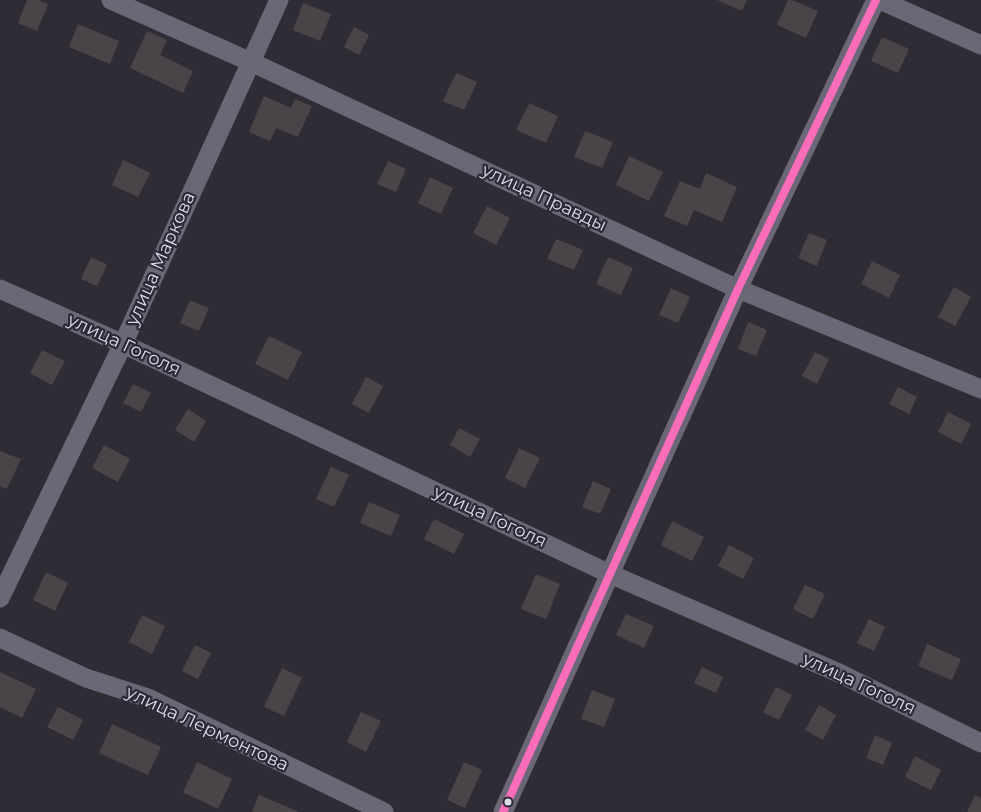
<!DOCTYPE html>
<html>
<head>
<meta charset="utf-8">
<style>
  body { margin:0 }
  canvas { display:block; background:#2f2c36 }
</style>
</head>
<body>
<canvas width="981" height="812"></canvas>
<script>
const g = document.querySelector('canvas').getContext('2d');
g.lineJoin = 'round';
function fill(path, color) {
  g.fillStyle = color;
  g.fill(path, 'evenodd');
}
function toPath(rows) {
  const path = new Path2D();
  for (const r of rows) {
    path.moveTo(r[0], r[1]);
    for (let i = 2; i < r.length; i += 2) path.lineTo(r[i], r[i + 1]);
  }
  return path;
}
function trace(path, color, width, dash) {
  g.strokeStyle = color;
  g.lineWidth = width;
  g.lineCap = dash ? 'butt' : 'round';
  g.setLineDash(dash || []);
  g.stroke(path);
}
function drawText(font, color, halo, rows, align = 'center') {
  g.font = font + ' Montserrat,sans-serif';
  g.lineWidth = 4.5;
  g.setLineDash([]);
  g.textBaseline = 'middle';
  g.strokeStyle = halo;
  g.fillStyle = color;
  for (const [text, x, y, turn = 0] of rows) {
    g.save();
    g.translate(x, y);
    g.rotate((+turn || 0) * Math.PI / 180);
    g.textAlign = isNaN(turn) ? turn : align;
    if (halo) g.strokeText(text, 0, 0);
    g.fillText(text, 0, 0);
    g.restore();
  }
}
const building = toPath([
  [27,0,38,0,48,4,37,31,18,23],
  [717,0,747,0,742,11],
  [788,0,792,0,818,11,806,38,777,25],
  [303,3,331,14,320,41,293,30],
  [78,24,119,41,110,64,69,47],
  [354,27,369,35,359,55,344,47],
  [147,31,167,40,160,55,193,71,183,93,130,68],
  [882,37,909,49,898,73,871,61],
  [456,73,477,82,464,110,443,101],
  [264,96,291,108,295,99,312,106,298,137,276,128,270,141,249,132],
  [529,103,558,116,546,143,516,130],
  [585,131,613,142,602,168,574,157],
  [629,156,663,172,649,201,616,185],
  [123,160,150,173,138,197,112,185],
  [388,161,406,169,396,192,377,184],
  [706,173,737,187,722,222,694,210,687,226,664,216,680,181,700,189],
  [430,177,453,188,441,214,418,203],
  [487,206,510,218,496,245,473,233],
  [809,233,827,240,817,266,798,258],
  [556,239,583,250,574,270,547,259],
  [91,257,107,265,97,286,81,279],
  [608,257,633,268,621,295,596,284],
  [872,261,900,275,889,298,861,284],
  [954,287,971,297,955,326,938,317],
  [671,288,690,297,678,323,659,315],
  [190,300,209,308,199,331,180,323],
  [748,322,767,330,756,356,738,349],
  [269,336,302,352,288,380,255,364],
  [42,350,65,361,52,385,30,373],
  [815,352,829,359,817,384,802,376],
  [366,377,383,386,369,413,352,404],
  [133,384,151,393,141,412,123,403],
  [898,387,917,397,909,414,889,404],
  [188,409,206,421,194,442,175,430],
  [948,412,971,424,961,444,938,432],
  [459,428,480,439,470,457,450,445],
  [104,445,130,459,118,482,92,468],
  [519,448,540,458,525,488,505,478],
  [0,451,21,459,7,489,0,486],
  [331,467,349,475,334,507,316,499],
  [593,481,611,489,600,514,582,507],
  [369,502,400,515,391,536,360,523],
  [434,519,464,534,454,554,424,539],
  [672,521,704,537,692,561,661,545],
  [729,545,754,558,743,579,718,566],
  [46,572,68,583,55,611,33,600],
  [536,574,560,584,546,619,521,609],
  [805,585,825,594,813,619,793,609],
  [626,614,654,626,644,648,616,635],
  [142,615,165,626,152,654,129,642],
  [869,619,885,627,874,651,857,643],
  [927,644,961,659,952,680,918,666],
  [195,645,211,653,198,679,182,671],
  [702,667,723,677,716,693,694,683],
  [282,668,302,678,284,716,264,707],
  [0,672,36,689,22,718,0,707],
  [776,687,792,695,779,720,763,712],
  [592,690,615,699,604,727,581,719],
  [819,705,836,715,823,740,805,730],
  [58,707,83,720,73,740,47,727],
  [361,712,381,721,366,752,347,742],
  [112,724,161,747,148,775,99,753],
  [875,735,892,743,883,765,866,758],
  [915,756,941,770,931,790,905,777],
  [197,762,232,779,218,809,183,792],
  [464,762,482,770,465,808,447,800],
  [259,795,299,812,252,812],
  [975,795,981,798,981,812,967,812]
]);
const minor = toPath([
  [111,0,251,62,738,289,981,389],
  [880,0,981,45],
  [0,289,123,344,610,574,839,673,981,743],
  [0,598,123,344,279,0],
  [0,638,86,678,148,698,384,812],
  [503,812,738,289,876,0]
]);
const bus1 = toPath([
  [503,812,738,289,876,0]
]);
const markers = [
  [508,802,4.5,"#dddbe5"]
];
const streetNames = [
  ["улица Правды",544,198,25],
  ["улица Маркова",161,259,-66],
  ["улица Гоголя",124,345,25],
  ["улица Гоголя",490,517,25],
  ["улица Гоголя",859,684,25],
  ["улица Лермонтова",207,729,25]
];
fill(building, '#494447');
trace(minor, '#6b6776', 19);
trace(bus1, '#fb6dba', 8);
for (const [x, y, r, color] of markers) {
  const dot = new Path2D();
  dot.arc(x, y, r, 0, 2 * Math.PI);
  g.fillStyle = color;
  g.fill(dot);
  trace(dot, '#2d2939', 2);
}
drawText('18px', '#dddbe5', '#2d2939', streetNames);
</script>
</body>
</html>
